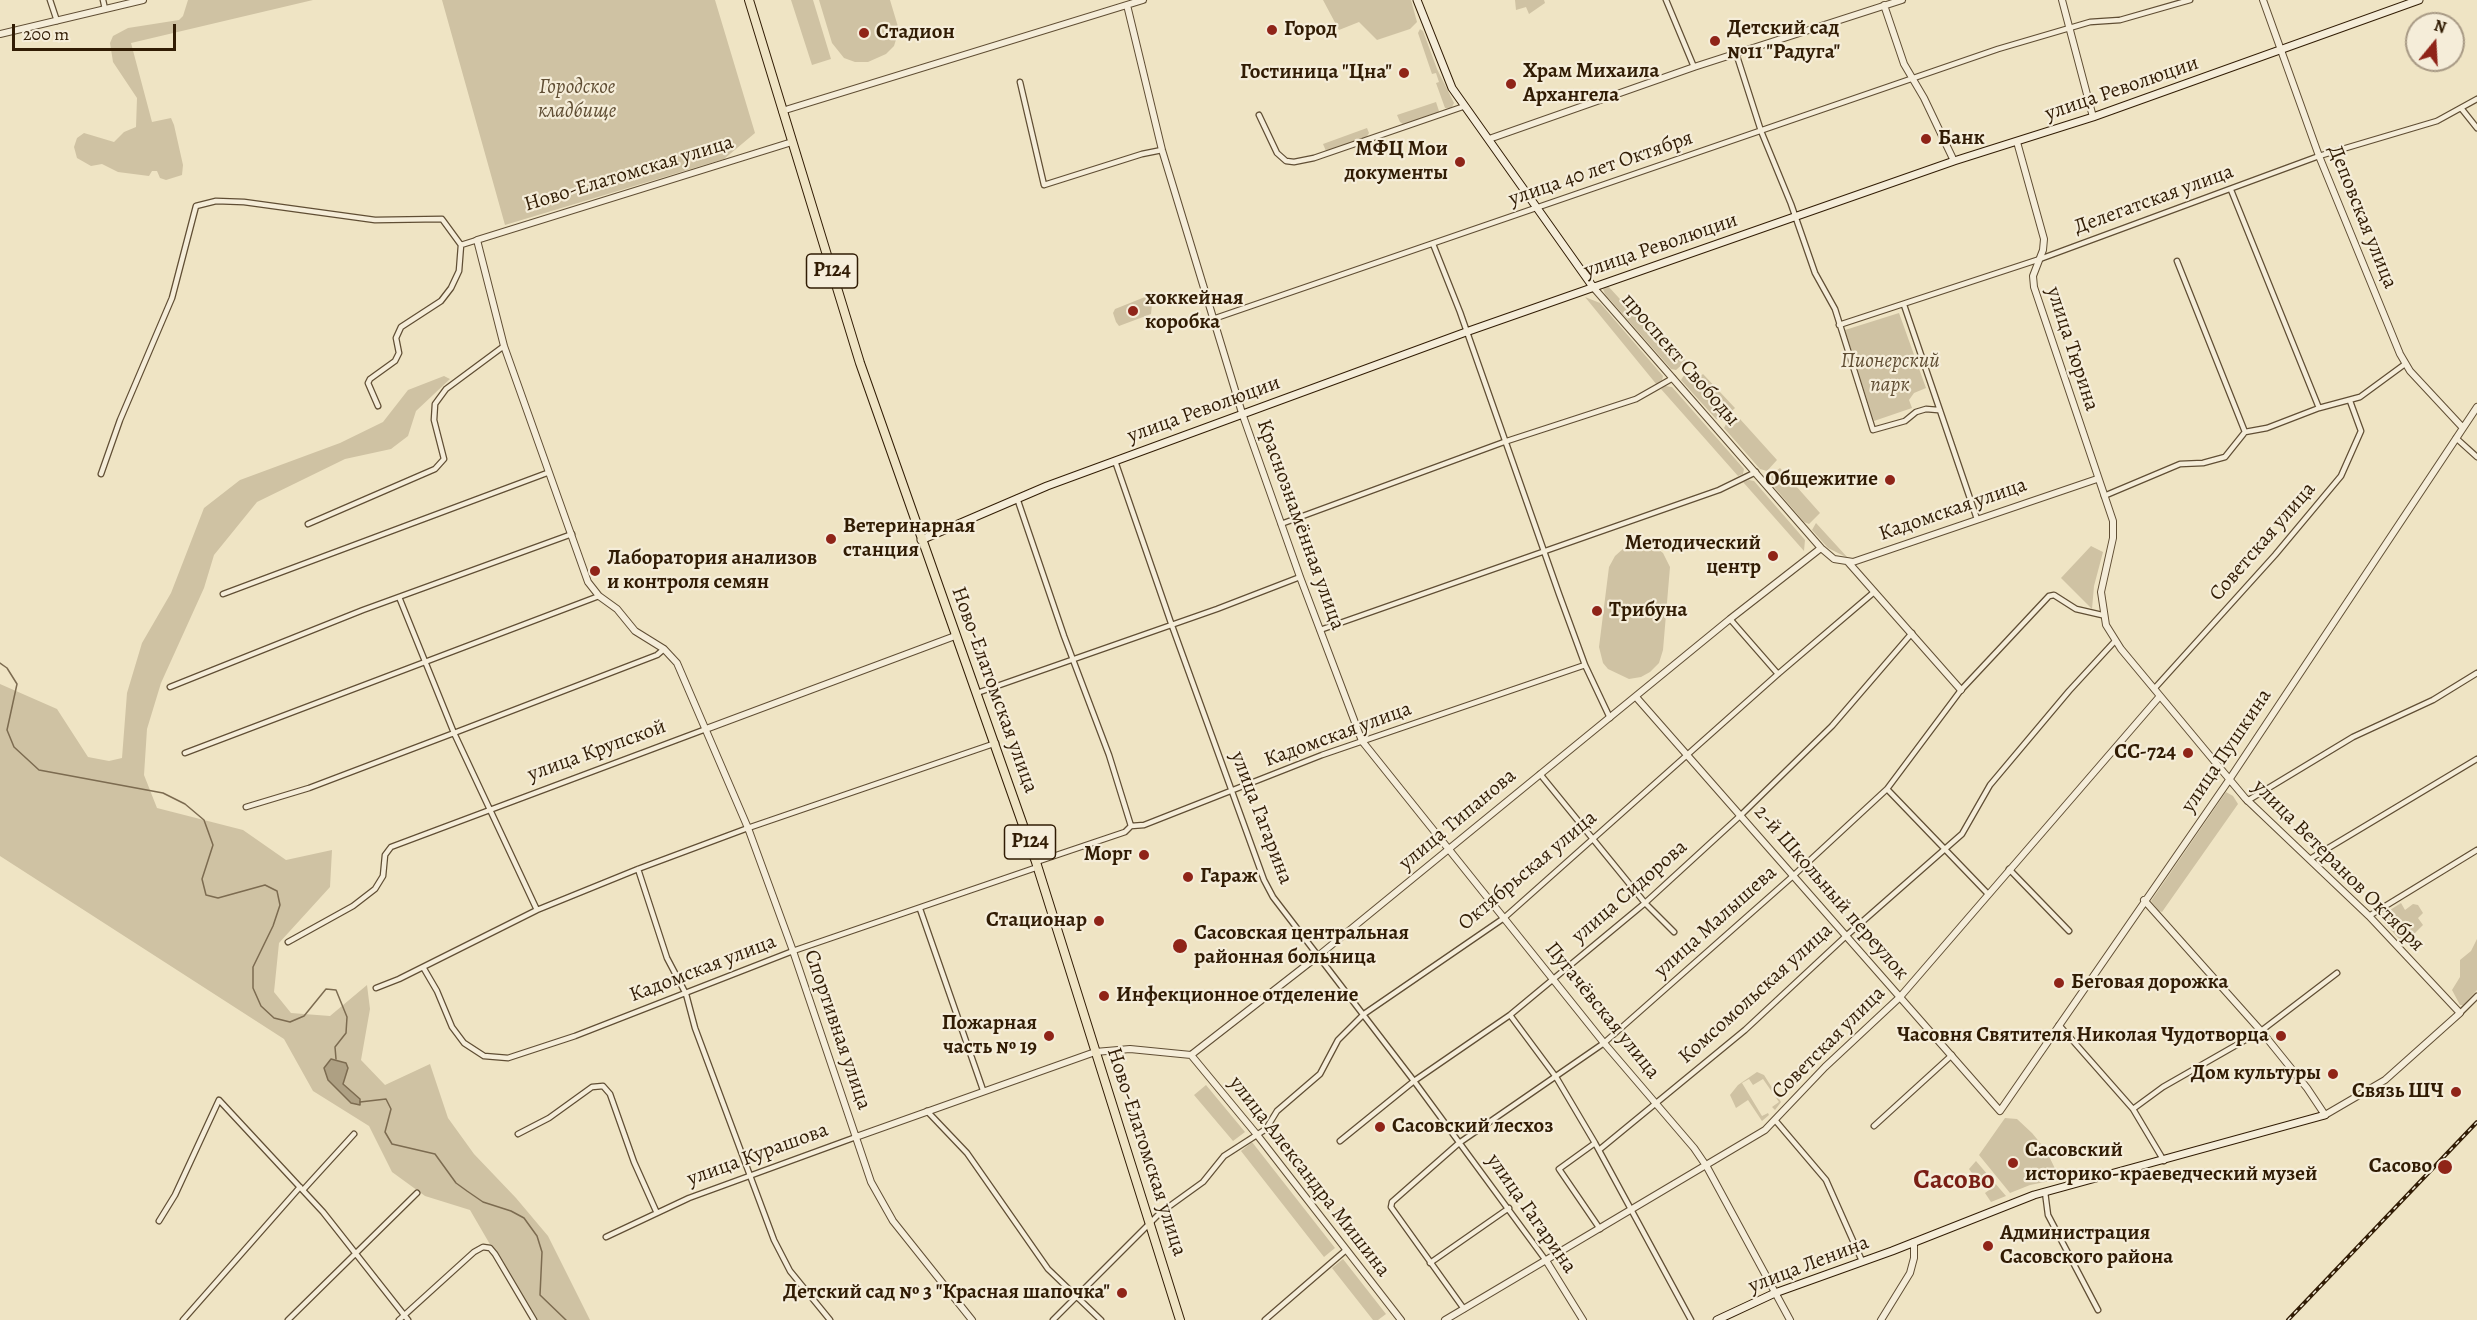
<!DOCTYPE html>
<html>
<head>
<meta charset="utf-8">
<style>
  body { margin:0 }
  #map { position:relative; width:2477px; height:1320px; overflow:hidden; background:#efe4c4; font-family:Alegreya,serif }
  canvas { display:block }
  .north { position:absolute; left:2405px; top:12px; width:60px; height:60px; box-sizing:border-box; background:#f5edd9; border:2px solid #a79984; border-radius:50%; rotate:18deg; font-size:16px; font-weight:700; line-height:24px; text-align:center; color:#311c04 }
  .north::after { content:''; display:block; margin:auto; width:21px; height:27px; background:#8f2418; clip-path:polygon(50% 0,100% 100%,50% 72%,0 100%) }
  .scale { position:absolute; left:12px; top:24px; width:164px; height:27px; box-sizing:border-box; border:3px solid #311c04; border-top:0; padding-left:8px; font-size:18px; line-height:21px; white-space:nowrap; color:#311c04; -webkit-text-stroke:4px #f5edd9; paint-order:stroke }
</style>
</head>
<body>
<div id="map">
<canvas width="2477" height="1320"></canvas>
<div class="north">N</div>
<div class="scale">200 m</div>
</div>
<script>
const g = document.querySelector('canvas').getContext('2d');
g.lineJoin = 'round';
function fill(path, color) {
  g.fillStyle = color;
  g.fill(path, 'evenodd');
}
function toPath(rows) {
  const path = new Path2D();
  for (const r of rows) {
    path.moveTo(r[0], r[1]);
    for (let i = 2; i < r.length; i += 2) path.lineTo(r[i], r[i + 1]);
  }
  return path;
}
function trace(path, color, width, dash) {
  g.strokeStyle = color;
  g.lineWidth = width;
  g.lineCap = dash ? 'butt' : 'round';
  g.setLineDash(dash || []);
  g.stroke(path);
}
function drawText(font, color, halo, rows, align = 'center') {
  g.font = font + ' Alegreya,serif';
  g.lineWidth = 4.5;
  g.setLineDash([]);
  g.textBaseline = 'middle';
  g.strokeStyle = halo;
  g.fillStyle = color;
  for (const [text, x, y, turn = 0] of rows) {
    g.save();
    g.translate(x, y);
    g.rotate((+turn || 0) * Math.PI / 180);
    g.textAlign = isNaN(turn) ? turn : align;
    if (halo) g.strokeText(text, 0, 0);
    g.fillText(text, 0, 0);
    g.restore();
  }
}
const green = toPath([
  [188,0,313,0,131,43,152,122,171,118,174,125,183,165,182,175,166,180,160,178,157,171,152,171,149,176,118,172,102,164,91,166,77,158,74,147,77,138,84,133,114,142,124,132,136,127,137,98,113,62,110,43,113,36,128,28,179,20,183,16],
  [442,0,715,0,755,133,724,159,505,225],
  [791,0,813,0,831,59,812,65],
  [819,0,890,0,899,30,894,46,886,54,868,62,855,62,844,58,832,43],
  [1323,0,1411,0,1417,22,1410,29,1377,40,1359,22,1339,30],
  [1515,0,1544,0,1545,3,1529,14,1526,7,1516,10],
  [1420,29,1423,31,1437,69,1454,103,1451,109,1445,108,1436,83,1439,82,1436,73,1432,74,1418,33],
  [1436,102,1439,111,1437,114,1403,124,1400,122,1397,115],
  [1367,128,1369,133,1366,138,1326,151,1323,144],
  [1608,286,1641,322,1646,317,1686,361,1676,370,1671,369,1605,294,1603,289],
  [1145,297,1152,304,1151,314,1119,326,1116,322,1113,313,1115,309],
  [1585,297,1600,303,1663,376,1662,381,1657,385],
  [1899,313,1926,388,1914,393,1909,400,1912,408,1874,421,1845,330],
  [1686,372,1695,381,1703,374,1735,408,1722,420,1716,419,1681,380],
  [444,376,450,379,416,411,408,436,391,449,345,459,257,502,214,555,204,588,161,683,147,729,144,775,157,808,243,830,286,860,332,850,330,887,279,943,274,992,291,1013,330,1016,367,985,370,1009,361,1060,385,1085,430,1064,448,1118,474,1154,516,1198,548,1236,590,1320,534,1320,470,1210,425,1196,392,1172,369,1126,313,1091,284,1039,0,856,0,684,57,709,88,757,109,761,122,758,127,693,142,643,171,593,204,508,240,480,340,443,383,422,408,390],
  [1665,386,1672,387,1744,469,1743,474,1738,476,1661,389],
  [1740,419,1777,460,1767,471,1760,469,1724,428,1727,422,1732,427],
  [1780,468,1820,513,1809,524,1804,522,1769,481,1770,476],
  [1749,480,1754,481,1805,540,1804,551,1743,482],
  [1816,523,1848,558,1828,548,1812,530],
  [1645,544,1655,547,1663,553,1670,567,1663,650,1659,663,1650,672,1641,677,1629,679,1608,669,1603,663,1599,647,1609,567,1615,556,1624,548],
  [2091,546,2103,552,2094,586,2092,609,2061,578],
  [2226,792,2233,796,2238,804,2162,912,2159,911,2151,901],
  [2401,903,2405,910,2413,904,2418,905,2423,913,2418,918,2423,925,2404,944,2379,917],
  [2477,939,2477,990,2463,1005,2460,1005,2452,990,2460,977,2460,960,2471,951],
  [1757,1072,1764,1075,1781,1102,1775,1110,1772,1107,1779,1102,1763,1079,1753,1085,1749,1079,1742,1083,1762,1116,1768,1113,1769,1115,1762,1121,1748,1100,1736,1108,1730,1095,1738,1085],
  [1206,1085,1245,1132,1233,1141,1194,1095],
  [2005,1118,2017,1119,2032,1133,2046,1150,2060,1179,2030,1185,2010,1193,1979,1155],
  [1252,1142,1335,1248,1324,1257,1241,1151],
  [1976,1161,2006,1196,1991,1202,1985,1193,1989,1190,1983,1181,1979,1183,1969,1169],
  [1343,1259,1386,1314,1378,1320,1373,1320,1332,1268]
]);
const water = toPath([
  [331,1059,346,1063,348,1068,343,1084,360,1099,360,1105,351,1103,328,1080,324,1068,331,1059]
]);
const stream = toPath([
  [0,663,7,668,17,684,7,730,14,747,39,770,163,793,185,804,204,820,213,845,202,879,206,895,218,898,265,885,277,891,280,905,273,926,253,967,253,988,261,1006,274,1018,290,1022,304,1016,326,989,336,990,347,1017,346,1033,335,1047,336,1059],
  [360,1102,386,1099,391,1109,385,1132,392,1144,435,1154,456,1183,467,1191,483,1202,511,1211,524,1218,537,1236,542,1252,540,1295,566,1320]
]);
const minor = toPath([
  [50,0,57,21],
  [103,0,105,9],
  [1666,0,1694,67],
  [1736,53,1761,131,1791,204,1815,273,1835,309,1873,430,1905,421,1916,412,1926,409,1938,410],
  [1020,82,1044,185,1142,154,1162,150],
  [2461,108,2477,128],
  [1259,115,1277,153,1286,161,1294,162,1314,158,1465,106],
  [2231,190,2319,408],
  [1433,244,1460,312,1559,594,1585,665,1610,718],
  [2177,261,2245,432],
  [1904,305,1977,519],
  [1213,319,1998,49,2090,22,2120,20,2190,0],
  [1839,325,2040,259,2319,156,2437,121,2477,99],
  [378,406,368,383,370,379,395,361,399,353,396,338,401,327,441,301,451,288,459,271,461,245],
  [2456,438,2477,457],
  [1115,461,1171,623,1264,880,1273,897,1414,1081,1547,1262],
  [101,474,120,420,172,298,196,206,216,201,244,202,375,220,442,219,461,245,477,240],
  [2104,496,2180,464,2203,463,2225,457,2245,432,2267,428,2319,408,2360,397,2405,364],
  [1017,498,1064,636,1109,755,1131,826],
  [308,524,435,469,444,459,434,420,435,404,446,389,504,346],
  [1281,524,1504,442,1636,399,1673,378],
  [223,594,547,473],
  [399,597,454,733,537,910],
  [1730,619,1778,674],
  [1320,630,1719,490,1756,472],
  [170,687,363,610,572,534],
  [2154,689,2275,555,2341,476,2361,431,2350,401],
  [977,693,1217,609,1300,577],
  [185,753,599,596],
  [1540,774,1645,903,1674,932],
  [1887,789,1988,894],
  [2247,801,2353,737,2433,700,2477,673],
  [246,807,309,788,454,733,657,655,664,649],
  [2310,859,2477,759],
  [1036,862,1125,832,1131,826,1144,825,1322,755,1585,665],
  [638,869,667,958,686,994,695,1028,774,1240,790,1271,830,1320],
  [2009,869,2069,931],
  [920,909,983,1090],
  [2369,916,2477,850],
  [288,942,353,906,375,889,383,876,385,855,391,847,706,729],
  [423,967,437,991,452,1027,464,1043,484,1056,508,1058,575,1036,793,951,1038,867],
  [376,988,399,979,537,910,638,869,748,828,996,743],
  [2460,1013,2477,996],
  [1510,1015,1556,1077,1595,1143,1691,1320],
  [2059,1025,2133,1109,2164,1161],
  [2133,1109,2163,1087,2261,1031,2337,973],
  [927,1111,967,1153,1048,1269,1101,1320],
  [1775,1120,1826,1180,1862,1261],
  [1874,1126,1952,1055],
  [518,1134,549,1118,592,1087,603,1086,610,1094,634,1162,656,1211],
  [1340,1141,1414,1081,1510,1015,1645,903,1741,815,1832,726,1912,633],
  [1595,1143,1559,1169,1600,1229],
  [1599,1150,1745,1030,1846,936,1962,834,1990,785,2069,691,2115,641],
  [303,1190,354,1134],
  [2045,1192,2048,1215,2098,1310],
  [159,1221,175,1195,219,1100,323,1212,408,1320],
  [606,1237,689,1198,856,1137],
  [1430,1263,1509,1208],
  [1464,1309,1391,1207,1392,1202,1459,1143,1604,1043,1793,876,1887,789,1961,690,2049,596,2054,595,2076,609,2102,615],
  [183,1320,300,1187],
  [288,1320,417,1193],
  [399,1320,474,1252,483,1247,490,1248,495,1254,534,1320],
  [1053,1320,1160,1213,1203,1182,1224,1156,1266,1129,1277,1111,1320,1074,1338,1040,1364,1014,1504,918,1778,674,1873,593],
  [1265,1320,1346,1250]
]);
const tertiary = toPath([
  [2062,0,2093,117],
  [2263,0,2319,156,2400,354,2410,371,2463,428],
  [1127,5,1162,150,1242,413,1300,577,1362,741,1604,1043,1694,1148,1707,1167,1790,1320],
  [1884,5,1904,64,1924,98,1954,161],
  [0,34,143,0],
  [782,111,1143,0],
  [1489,139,1694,67,1902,0],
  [792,142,477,240,504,346,588,582,599,596,617,609,635,631,664,649,677,663,748,828,793,951,871,1182,893,1221,972,1320],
  [2017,142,2044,239,2043,250,2033,276,2034,287,2113,521,2113,538,2101,592,2106,625,2121,649,2245,798,2369,916,2460,1013,2385,1080,2325,1115,2307,1088,2261,1031,2144,900],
  [1593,287,1821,548,1834,559,1853,562,2097,479],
  [1848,562,1961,690],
  [1636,697,2000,1111,2229,780,2477,407],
  [706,729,955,636],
  [1191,1055,1258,1136,1401,1320],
  [856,1137,1095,1052,1130,1049,1191,1055,1318,956,1730,619,1821,548],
  [1547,1262,1583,1320],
  [1445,1320,1765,1130,1825,1067,1900,997,2160,696],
  [1881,1320,1910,1273,1914,1258,1914,1242]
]);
const secondary = toPath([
  [1417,0,1452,88,1593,287],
  [921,540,1047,486,1466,332,1954,161,2093,117,2419,0],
  [1717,1320,1775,1293,1892,1251,2034,1195,2325,1115]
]);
const primary = toPath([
  [749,0,860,363,1036,862,1180,1320]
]);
const rail = toPath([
  [2288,1320,2477,1122]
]);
const markers = [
  [1272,30,6,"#8f2418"],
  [864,33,6,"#8f2418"],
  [1715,41,6,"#8f2418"],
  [1404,73,6,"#8f2418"],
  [1511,84,6,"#8f2418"],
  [1926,139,6,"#8f2418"],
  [1460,162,6,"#8f2418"],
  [1133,311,6,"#8f2418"],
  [1890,480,6,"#8f2418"],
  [831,539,6,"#8f2418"],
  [1773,556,6,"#8f2418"],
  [595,571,6,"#8f2418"],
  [1597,611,6,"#8f2418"],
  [2188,753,6,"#8f2418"],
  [1144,855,6,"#8f2418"],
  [1188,877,6,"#8f2418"],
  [1099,921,6,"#8f2418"],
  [1180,946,8,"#8f2418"],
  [2059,983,6,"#8f2418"],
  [1104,996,6,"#8f2418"],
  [1049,1036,6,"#8f2418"],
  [2281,1036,6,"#8f2418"],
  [2333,1074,6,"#8f2418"],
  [2456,1092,6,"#8f2418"],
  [1380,1127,6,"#8f2418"],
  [2013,1163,6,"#8f2418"],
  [2445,1167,8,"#8f2418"],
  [1988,1246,6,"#8f2418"],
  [1122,1293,6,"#8f2418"]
];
const shields = [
  [832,271,51],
  [1030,842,51]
];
const shieldNames = [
  ["Р124",832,271],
  ["Р124",1030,842]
];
const poiNames = [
  ["Детский сад",1727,29],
  ["№11 \"Радуга\"",1727,53],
  ["Город",1284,30],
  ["Стадион",876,33],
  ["Храм Михаила",1523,72],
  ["Архангела",1523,96],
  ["Гостиница \"Цна\"",1392,73,"right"],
  ["Банк",1938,139],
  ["МФЦ Мои",1448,150,"right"],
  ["документы",1448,174,"right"],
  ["хоккейная",1145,299],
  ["коробка",1145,323],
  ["Общежитие",1878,480,"right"],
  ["Ветеринарная",843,527],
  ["станция",843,551],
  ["Методический",1761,544,"right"],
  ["центр",1761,568,"right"],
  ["Лаборатория анализов",607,559],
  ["и контроля семян",607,583],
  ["Трибуна",1609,611],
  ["СС-724",2176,753,"right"],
  ["Морг",1132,855,"right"],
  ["Гараж",1200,877],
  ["Стационар",1087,921,"right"],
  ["Сасовская центральная",1194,934],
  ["районная больница",1194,958],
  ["Беговая дорожка",2071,983],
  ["Инфекционное отделение",1116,996],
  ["Пожарная",1037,1024,"right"],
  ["часть № 19",1037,1048,"right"],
  ["Часовня Святителя Николая Чудотворца",2269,1036,"right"],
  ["Дом культуры",2321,1074,"right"],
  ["Связь ШЧ",2444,1092,"right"],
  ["Сасовский лесхоз",1392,1127],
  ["Сасовский",2025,1151],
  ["историко-краеведческий музей",2025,1175],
  ["Сасово",2432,1167,"right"],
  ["Администрация",2000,1234],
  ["Сасовского района",2000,1258],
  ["Детский сад № 3 \"Красная шапочка\"",1110,1293,"right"]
];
const parkNames = [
  ["Городское",577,88],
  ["кладбище",577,112],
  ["Пионерский",1890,362],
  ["парк",1890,386]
];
const streetNames = [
  ["улица Революции",2122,89,-19],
  ["улица 40 лет Октября",1601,169,-19],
  ["Ново-Елатомская улица",629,174,-17],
  ["Делегатская улица",2154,200,-20],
  ["Деповская улица",2362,217,68],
  ["улица Революции",1661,246,-19],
  ["улица Тюрина",2072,349,72],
  ["проспект Свободы",1680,360,49],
  ["улица Революции",1204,410,-20],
  ["Кадомская улица",1953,510,-19],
  ["Краснознамённая улица",1300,525,70],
  ["Советская улица",2263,542,-49],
  ["Ново-Елатомская улица",994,690,70],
  ["Кадомская улица",1338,735,-20],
  ["улица Крупской",597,751,-20],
  ["улица Пушкина",2227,751,-56],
  ["улица Гагарина",1261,818,69],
  ["улица Типанова",1458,820,-40],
  ["улица Ветеранов Октября",2338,866,45],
  ["Октябрьская улица",1528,871,-40],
  ["улица Сидорова",1630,892,-41],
  ["2-й Школьный переулок",1831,893,49],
  ["улица Малышева",1716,922,-42],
  ["Кадомская улица",703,969,-21],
  ["Комсомольская улица",1756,994,-42],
  ["Пугачёвская улица",1602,1011,51],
  ["Спортивная улица",837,1030,71],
  ["Советская улица",1829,1043,-45],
  ["Ново-Елатомская улица",1146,1152,72],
  ["улица Курашова",758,1155,-20],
  ["улица Александра Мишина",1309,1177,52],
  ["улица Гагарина",1531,1214,55],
  ["улица Ленина",1809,1265,-21]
];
const districtNames = [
  ["Сасово",1954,1181]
];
fill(green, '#cfc2a3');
fill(water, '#aea083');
trace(water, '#7c6b50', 1.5);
trace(stream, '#7c6b50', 1.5);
trace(minor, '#604e34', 7);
trace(tertiary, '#604e34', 8);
trace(secondary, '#311c04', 9);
trace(primary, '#311c04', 10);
trace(minor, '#f5edd9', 4.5);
trace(tertiary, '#f5edd9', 6);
trace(secondary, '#f5edd9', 7);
trace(primary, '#efe4c4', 8);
trace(rail, '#311c04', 4);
trace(rail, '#f5edd9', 1.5, [4.5]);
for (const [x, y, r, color] of markers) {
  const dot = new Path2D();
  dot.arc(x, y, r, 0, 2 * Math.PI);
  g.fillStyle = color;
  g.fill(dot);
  trace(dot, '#f5edd9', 2);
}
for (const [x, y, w] of shields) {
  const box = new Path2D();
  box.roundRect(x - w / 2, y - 17, w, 34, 4.5);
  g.fillStyle = '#f5edd9';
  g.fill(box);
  trace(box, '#311c04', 1.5);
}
drawText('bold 20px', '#311c04', null, shieldNames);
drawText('bold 21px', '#311c04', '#f5edd9', poiNames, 'left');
drawText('italic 21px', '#604e34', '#f5edd9', parkNames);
drawText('21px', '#311c04', '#f5edd9', streetNames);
drawText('bold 27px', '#7a1f14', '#f5edd9', districtNames);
</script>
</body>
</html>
